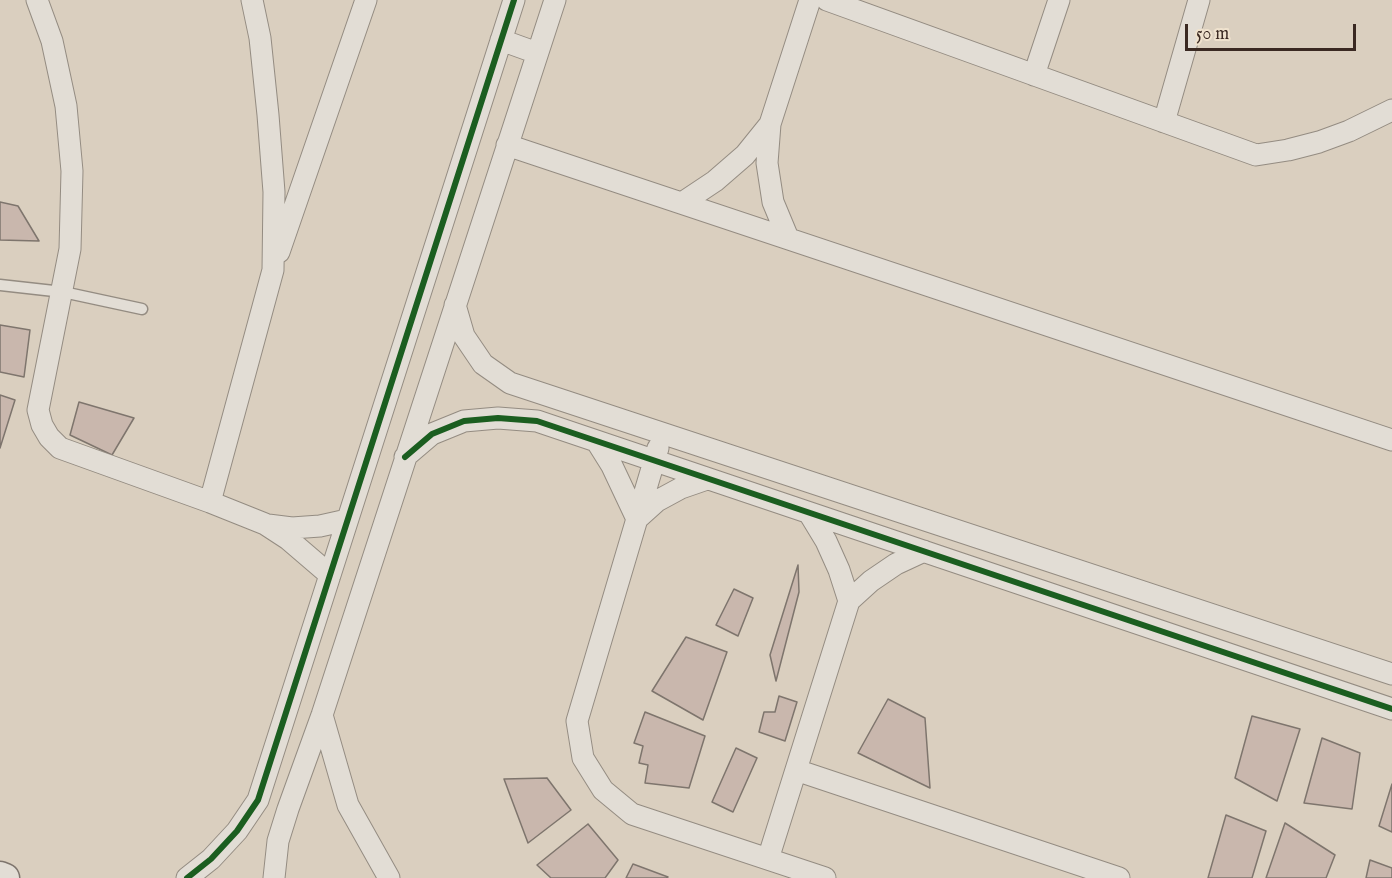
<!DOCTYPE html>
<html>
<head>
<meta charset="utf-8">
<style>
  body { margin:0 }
  #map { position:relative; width:1392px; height:878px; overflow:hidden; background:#dacfbf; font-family:"IM FELL English",serif }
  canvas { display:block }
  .scale { position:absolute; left:1185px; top:24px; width:171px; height:27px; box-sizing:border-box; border:3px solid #3a2922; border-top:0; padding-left:8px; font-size:18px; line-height:21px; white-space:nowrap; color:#3a2922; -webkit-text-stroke:4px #efe2ce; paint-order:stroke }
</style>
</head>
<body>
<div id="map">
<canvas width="1392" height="878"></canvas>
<div class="scale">50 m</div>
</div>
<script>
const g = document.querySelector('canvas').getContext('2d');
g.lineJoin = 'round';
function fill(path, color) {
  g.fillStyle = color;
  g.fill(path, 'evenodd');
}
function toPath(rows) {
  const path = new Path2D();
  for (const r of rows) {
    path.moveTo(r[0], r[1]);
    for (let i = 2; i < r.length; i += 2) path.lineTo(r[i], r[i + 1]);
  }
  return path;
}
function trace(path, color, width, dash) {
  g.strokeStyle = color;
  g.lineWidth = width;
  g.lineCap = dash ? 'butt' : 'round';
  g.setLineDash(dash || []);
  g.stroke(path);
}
const building = toPath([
  [0,202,18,206,39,241,0,240,0,202],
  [0,325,30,330,24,377,0,372,0,325],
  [0,395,15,400,0,448,0,395],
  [79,402,134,418,112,455,70,435,79,402],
  [798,565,799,592,776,681,770,655,798,565],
  [734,589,753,598,738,636,716,625,734,589],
  [686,637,727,652,703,720,652,691,686,637],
  [779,696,797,702,785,741,759,732,764,712,775,712,779,696],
  [888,699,925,718,930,788,858,753,888,699],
  [645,712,705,736,689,788,645,783,648,765,639,763,643,746,634,743,645,712],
  [1252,716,1300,729,1277,801,1235,778,1252,716],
  [1322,738,1360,753,1352,809,1304,803,1322,738],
  [736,748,757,758,733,812,712,802,736,748],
  [547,778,571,810,528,843,504,779,547,778],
  [1392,784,1392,832,1379,826,1392,784],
  [1226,815,1266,831,1252,878,1208,878,1226,815],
  [1285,823,1335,855,1326,878,1266,878,1285,823],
  [588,824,618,860,605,878,551,878,537,865,588,824],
  [1370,860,1392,868,1392,878,1366,878,1370,860],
  [633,864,668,877,667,878,626,878,633,864]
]);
const lane = toPath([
  [0,285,63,292,142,309]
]);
const street = toPath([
  [37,0,52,41,66,106,72,171,70,249,38,410,42,425,49,437,60,448,210,502,265,524,288,539,330,575],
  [827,0,1256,155,1288,150,1319,142,1349,131,1392,110],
  [501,40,537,53],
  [1034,75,1059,0],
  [1164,122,1199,0],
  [507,145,1392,440],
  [682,203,715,181,745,155,770,124],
  [788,238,773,202,767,163,770,124,810,0],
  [279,252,366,0],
  [455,305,464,336,483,364,510,383,1392,674],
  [597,442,612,466,637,519,657,501,681,488,707,479],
  [658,448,577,721,583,758,603,790,632,814,825,878],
  [405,457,432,434,464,421,498,418,537,421,1392,709],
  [210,502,273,270,274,192,268,115,260,38,252,0],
  [809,513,826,541,839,570,849,601],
  [268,525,292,528,320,526,347,520],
  [322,715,348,805,389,878],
  [796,770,1119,878],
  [768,859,849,601,871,581,896,564,924,551],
  [187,878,211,859,237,831,258,800,514,0],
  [274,878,278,841,288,809,322,715,555,0]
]);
const secondary = toPath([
  [0,876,5,878]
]);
const cycleway = toPath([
  [405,457,432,434,464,421,498,418,537,421,1392,709],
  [187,878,211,859,237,831,258,800,514,0]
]);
fill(building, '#c9b7ad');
trace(building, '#7e756d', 1.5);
trace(lane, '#948c82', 13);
trace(street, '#948c82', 23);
trace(secondary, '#7e756d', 31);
trace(lane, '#e2ddd5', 10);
trace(street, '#e2ddd5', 21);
trace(secondary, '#e2ddd5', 28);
trace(cycleway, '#1b5e20', 6);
</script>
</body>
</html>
